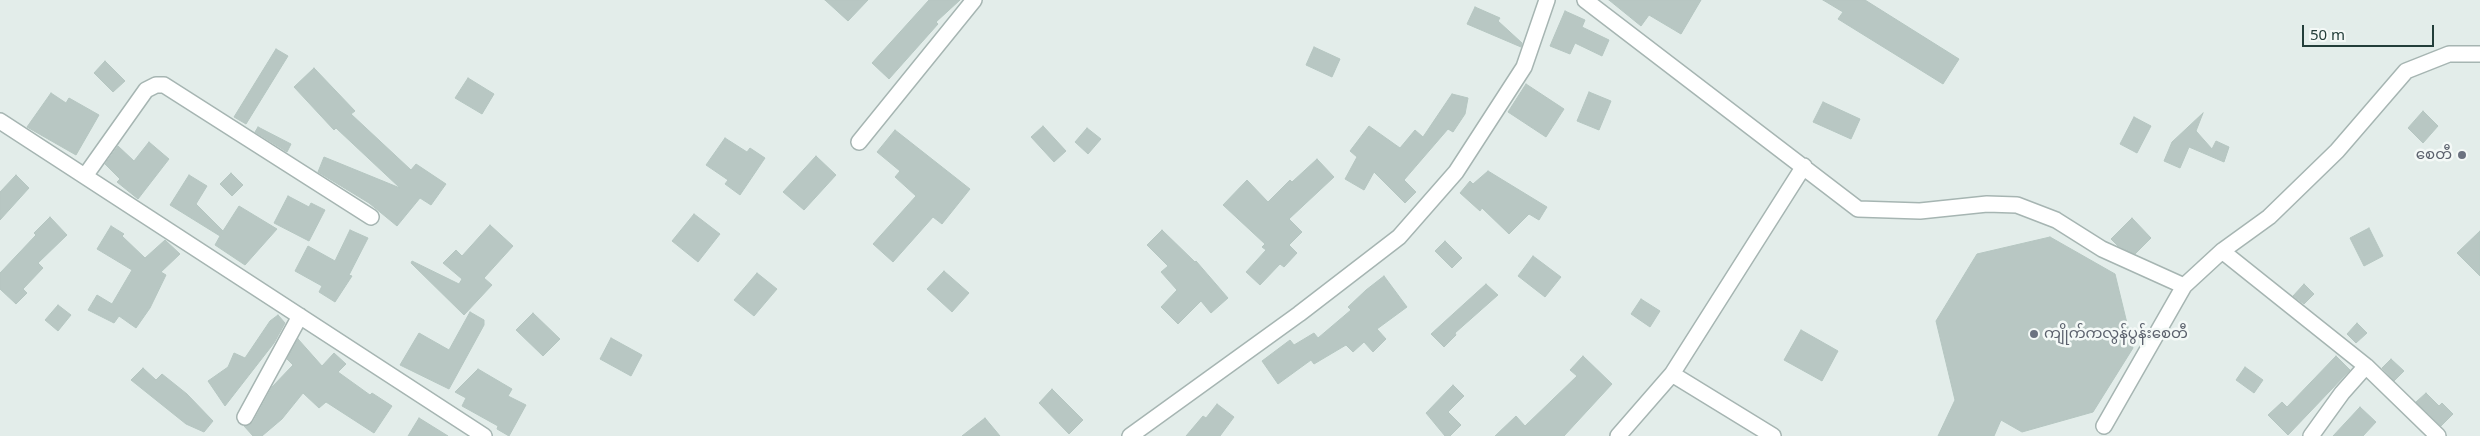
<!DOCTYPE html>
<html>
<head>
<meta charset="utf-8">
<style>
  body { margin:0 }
  #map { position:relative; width:2480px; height:436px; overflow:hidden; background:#e3edea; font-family:"Noto Sans",sans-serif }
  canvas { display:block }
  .scale { position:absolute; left:2302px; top:25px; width:132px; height:22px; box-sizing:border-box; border:2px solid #233e3a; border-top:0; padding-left:6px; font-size:15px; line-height:18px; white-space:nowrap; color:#233e3a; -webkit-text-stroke:4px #f4f9f7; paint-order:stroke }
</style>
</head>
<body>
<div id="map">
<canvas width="2480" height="436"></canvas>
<div class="scale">50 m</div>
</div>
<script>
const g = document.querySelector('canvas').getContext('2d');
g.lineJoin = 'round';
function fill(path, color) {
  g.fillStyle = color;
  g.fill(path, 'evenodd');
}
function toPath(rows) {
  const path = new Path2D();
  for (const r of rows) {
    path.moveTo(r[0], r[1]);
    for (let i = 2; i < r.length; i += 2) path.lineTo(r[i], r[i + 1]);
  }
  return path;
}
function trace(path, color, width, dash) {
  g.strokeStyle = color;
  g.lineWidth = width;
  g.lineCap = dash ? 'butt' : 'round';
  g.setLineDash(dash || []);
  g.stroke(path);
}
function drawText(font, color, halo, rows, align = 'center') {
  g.font = font + ' "Noto Sans","Noto Sans Myanmar",sans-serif';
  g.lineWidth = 5;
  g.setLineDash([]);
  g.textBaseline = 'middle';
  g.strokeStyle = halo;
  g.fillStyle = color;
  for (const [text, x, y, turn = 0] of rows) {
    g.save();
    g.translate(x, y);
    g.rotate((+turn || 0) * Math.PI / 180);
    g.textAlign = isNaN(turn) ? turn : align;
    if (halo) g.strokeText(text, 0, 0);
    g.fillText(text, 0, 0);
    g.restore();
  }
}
const building = toPath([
  [825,0,868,0,848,21,825,0],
  [929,0,960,0,936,22,938,24,889,79,872,63,929,0],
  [1609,0,1701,0,1681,34,1649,15,1641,26,1609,0],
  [1823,0,1865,0,1959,59,1943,84,1838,19,1843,12,1823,0],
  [1475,7,1500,18,1498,21,1522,43,1521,47,1467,24,1475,7],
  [1565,11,1585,20,1582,27,1609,40,1602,56,1575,43,1570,54,1550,46,1565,11],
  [1314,47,1340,59,1332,77,1306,65,1314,47],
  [276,49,288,56,246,124,234,117,276,49],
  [105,61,125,81,113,92,94,73,105,61],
  [314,68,355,111,351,114,411,170,416,164,446,184,431,205,420,198,397,226,369,203,318,172,324,157,400,188,336,128,334,130,294,87,314,68],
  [468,78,494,94,482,114,455,98,468,78],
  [1526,84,1564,109,1546,137,1508,112,1526,84],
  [1589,92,1611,101,1599,130,1577,121,1589,92],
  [51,93,66,103,69,98,99,115,76,155,27,127,51,93],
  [1452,94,1468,98,1465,114,1453,132,1448,129,1404,180,1416,192,1405,203,1374,172,1364,190,1345,179,1357,157,1350,151,1369,126,1400,148,1415,130,1423,137,1452,94],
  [1823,102,1860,119,1851,139,1813,122,1823,102],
  [2423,111,2438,126,2423,143,2408,128,2423,111],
  [2203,113,2196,131,2212,149,2216,141,2229,147,2224,162,2189,147,2180,168,2164,161,2172,142,2203,113],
  [2134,117,2151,126,2137,153,2120,144,2134,117],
  [1043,126,1066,151,1054,162,1031,137,1043,126],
  [258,127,291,144,287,152,255,132,258,127],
  [1087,128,1101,139,1088,154,1075,142,1087,128],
  [895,130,970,189,942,224,933,217,893,262,873,244,916,196,895,177,900,171,877,152,895,130],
  [725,138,747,152,750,148,765,158,740,195,725,184,728,180,706,165,725,138],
  [149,142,169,159,138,199,117,182,120,179,105,164,118,146,134,161,149,142],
  [816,156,836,175,804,210,783,192,816,156],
  [1317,159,1334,177,1289,219,1302,232,1289,245,1297,253,1284,267,1280,264,1260,285,1246,272,1266,250,1262,247,1265,244,1223,205,1247,180,1268,202,1290,180,1292,182,1317,159],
  [1488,171,1547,207,1539,220,1529,214,1509,234,1482,208,1480,211,1460,193,1470,181,1473,184,1488,171],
  [231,173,243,185,232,196,220,184,231,173],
  [16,175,29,188,0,220,0,192,16,175],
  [189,175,207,186,196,204,223,231,239,206,277,229,245,265,215,245,220,236,170,205,189,175],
  [288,196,309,207,311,203,325,210,309,241,274,223,288,196],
  [694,214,720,234,698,262,672,241,694,214],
  [50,217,67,235,38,263,43,268,23,289,27,293,16,304,0,289,0,273,36,235,34,233,50,217],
  [2132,218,2151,238,2135,254,2118,246,2111,239,2132,218],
  [490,225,513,246,484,278,492,285,464,315,411,263,412,261,459,284,462,279,443,263,456,250,462,256,490,225],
  [111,226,124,234,122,236,145,258,165,240,180,254,161,272,166,275,150,308,136,328,119,316,114,323,88,310,97,295,112,304,132,270,97,249,111,226],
  [2369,228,2383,256,2364,266,2350,238,2369,228],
  [350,230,368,238,349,275,352,276,335,302,319,292,322,286,295,271,308,246,335,261,350,230],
  [1162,230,1195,262,1196,261,1228,298,1211,313,1201,301,1178,324,1161,307,1177,290,1161,272,1168,266,1147,245,1162,230],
  [2480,231,2480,276,2457,253,2480,231],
  [2050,237,2115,274,2133,348,2093,412,2022,432,2001,420,1994,436,1938,436,1955,400,1936,321,1977,254,2050,237],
  [1445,241,1462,258,1452,268,1435,251,1445,241],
  [1533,256,1561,277,1545,297,1518,276,1533,256],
  [944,271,969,293,952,312,927,289,944,271],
  [757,273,777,289,754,316,734,300,757,273],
  [1384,276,1407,307,1377,329,1386,339,1373,352,1364,342,1353,352,1346,345,1314,364,1311,360,1278,384,1262,361,1290,340,1294,345,1314,333,1318,338,1351,310,1348,307,1366,290,1384,276],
  [1486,284,1498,295,1455,333,1456,335,1444,347,1431,334,1486,284],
  [2304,284,2314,294,2304,304,2293,296,2304,284],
  [1641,299,1660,311,1650,327,1631,314,1641,299],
  [58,305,71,315,58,331,45,320,58,305],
  [470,312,484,320,484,325,449,389,400,365,419,333,449,350,470,312],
  [533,313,560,339,543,356,516,330,533,313],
  [278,315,285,323,274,343,225,406,208,381,228,367,234,353,245,358,270,321,278,315],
  [2357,323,2367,333,2356,343,2347,334,2357,323],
  [1801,330,1838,351,1822,381,1784,360,1801,330],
  [611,338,642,355,631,376,600,359,611,338],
  [298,339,322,366,334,353,346,364,338,372,370,395,372,393,392,406,374,433,326,402,319,408,303,393,282,419,262,436,253,436,244,426,253,422,272,387,293,365,287,359,298,339],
  [1583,356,1612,384,1564,436,1495,436,1516,416,1525,426,1577,376,1570,370,1583,356],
  [2336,356,2350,370,2288,435,2268,415,2282,402,2287,407,2336,356],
  [2391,359,2404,371,2394,381,2382,368,2391,359],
  [2245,367,2263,380,2254,393,2236,380,2245,367],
  [143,368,156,380,162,374,187,394,213,421,204,432,186,424,131,380,143,368],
  [478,369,512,389,508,396,526,405,509,436,497,429,498,426,462,406,466,398,455,392,478,369],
  [1453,385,1464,396,1448,412,1461,425,1450,436,1445,436,1426,413,1453,385],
  [1052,389,1083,420,1069,434,1039,403,1052,389],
  [2426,393,2439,406,2442,403,2453,414,2441,426,2416,402,2426,393],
  [1217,404,1234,417,1220,436,1186,436,1203,416,1206,418,1217,404],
  [2360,407,2376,422,2363,436,2333,436,2360,407],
  [419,418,448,436,408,436,419,418],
  [985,418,1000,436,962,436,985,418]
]);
const minor = toPath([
  [1585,0,1858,209,1920,211,1987,204,2017,205,2056,220,2102,249,2184,286],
  [0,121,484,436],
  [859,142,974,0],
  [85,176,146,90,156,85,164,85,371,217],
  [2222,251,2366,366],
  [1672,374,1773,436],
  [245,417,300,316],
  [2104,426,2184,286,2222,251,2269,217,2337,151,2406,71,2449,54,2480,54],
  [1130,436,1299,314,1399,237,1456,172,1524,67,1547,0],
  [1618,436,1672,374,1804,166],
  [2311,436,2342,393,2366,366,2438,436]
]);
const markers = [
  [2462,155,5,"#6b7280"],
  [2034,334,5,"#6b7280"]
];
const worshipNames = [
  ["စေတီ",2452,155],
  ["ကျိုက်ကလွန်ပွန်းစေတီ",2044,334,"left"]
];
fill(building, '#b8c7c3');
trace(building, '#b5c6c1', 1);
trace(minor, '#a6b5b2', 18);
trace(minor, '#fff', 15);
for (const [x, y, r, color] of markers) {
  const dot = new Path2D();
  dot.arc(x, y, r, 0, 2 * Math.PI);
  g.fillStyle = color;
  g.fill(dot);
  trace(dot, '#f4f9f7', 2);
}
drawText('15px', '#5b616d', '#f4f9f7', worshipNames, 'right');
</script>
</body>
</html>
